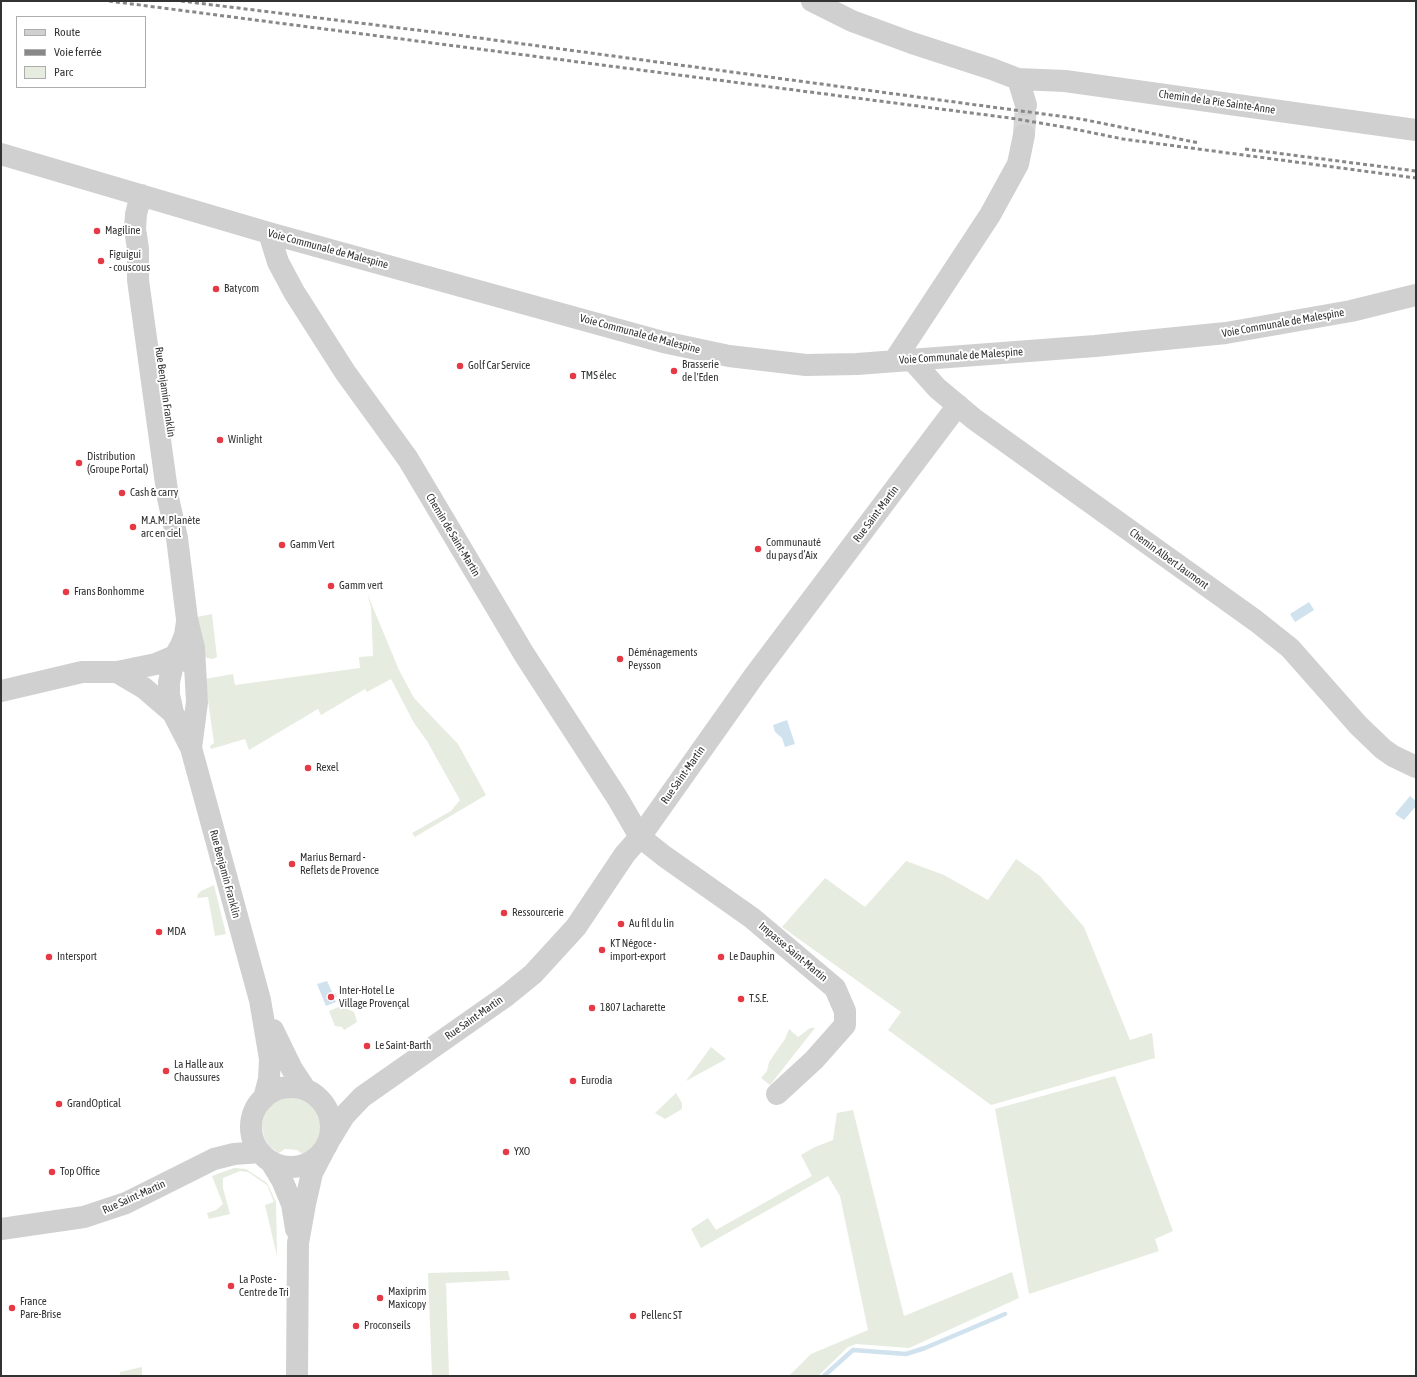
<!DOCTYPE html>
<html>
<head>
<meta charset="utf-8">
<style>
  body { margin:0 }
  #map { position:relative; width:1417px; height:1377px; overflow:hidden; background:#fff; font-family:"Asap Condensed",sans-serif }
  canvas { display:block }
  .frame { position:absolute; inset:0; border:2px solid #333; pointer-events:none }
  .legend { position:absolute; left:16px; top:16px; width:130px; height:72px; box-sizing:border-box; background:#fff; border:1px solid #adadad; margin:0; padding:5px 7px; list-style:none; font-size:12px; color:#333 }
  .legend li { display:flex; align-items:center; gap:8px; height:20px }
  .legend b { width:20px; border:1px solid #adadad }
</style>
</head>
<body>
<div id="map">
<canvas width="1417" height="1377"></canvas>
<div class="frame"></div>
<ul class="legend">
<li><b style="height:5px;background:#d0d0d0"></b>Route</li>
<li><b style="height:5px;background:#888"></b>Voie ferrée</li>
<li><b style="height:11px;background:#e6ecdf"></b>Parc</li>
</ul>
</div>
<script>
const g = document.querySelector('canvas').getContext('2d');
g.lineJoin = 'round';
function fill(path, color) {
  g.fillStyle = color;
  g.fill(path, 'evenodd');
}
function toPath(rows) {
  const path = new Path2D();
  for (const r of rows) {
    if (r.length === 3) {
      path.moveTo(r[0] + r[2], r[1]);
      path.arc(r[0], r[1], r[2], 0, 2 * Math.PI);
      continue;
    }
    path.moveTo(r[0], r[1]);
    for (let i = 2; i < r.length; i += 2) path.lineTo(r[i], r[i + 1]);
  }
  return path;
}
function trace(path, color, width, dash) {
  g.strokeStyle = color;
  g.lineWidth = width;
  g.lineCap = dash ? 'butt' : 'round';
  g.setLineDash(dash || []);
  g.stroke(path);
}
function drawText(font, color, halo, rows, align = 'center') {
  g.font = font + ' "Asap Condensed",sans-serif';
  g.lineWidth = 4;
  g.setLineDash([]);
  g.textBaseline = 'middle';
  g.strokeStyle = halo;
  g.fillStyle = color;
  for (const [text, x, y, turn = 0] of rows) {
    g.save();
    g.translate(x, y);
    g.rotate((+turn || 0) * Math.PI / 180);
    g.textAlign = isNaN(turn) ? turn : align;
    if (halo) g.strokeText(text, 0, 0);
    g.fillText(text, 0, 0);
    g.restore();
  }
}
const green = toPath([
  [367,593,399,670,414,698,458,744,486,795,415,837,412,833,451,811,460,800,427,741,414,723,391,679,367,692,365,689,321,715,318,709,249,750,245,739,211,749,210,746,214,743,205,679,233,674,235,685,360,668,359,657,373,656,371,607],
  [212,614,217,657,213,659,207,658,202,653,197,617],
  [1016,859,1040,876,1084,927,1130,1040,1152,1033,1155,1058,991,1105,888,1030,901,1012,782,927,825,878,865,907,906,861,944,875,988,900],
  [214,885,226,934,215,936,208,897,197,898,198,894,201,891],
  [341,1006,354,1012,357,1022,344,1030,342,1027,335,1026,329,1011],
  [810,1028,815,1028,770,1085,761,1078,767,1071,769,1062,785,1039,789,1029,798,1037],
  [711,1047,726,1059,686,1081],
  [1115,1076,1173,1231,1155,1239,1159,1251,1029,1294,995,1109],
  [676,1093,682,1103,682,1109,665,1119,655,1113],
  [287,1097,297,1097,307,1101,315,1108,320,1117,322,1127,320,1137,315,1146,307,1152,302,1154,297,1150,285,1149,279,1153,277,1152,269,1146,264,1137,262,1126,264,1116,269,1107,277,1101],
  [853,1110,904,1316,1012,1272,1019,1298,909,1348,856,1344,848,1347,818,1376,789,1376,811,1354,868,1330,840,1196,828,1176,701,1248,691,1229,708,1218,716,1230,812,1176,801,1155,815,1147,833,1140,837,1113],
  [234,1168,246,1169,267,1183,276,1202,277,1256,265,1205,274,1202,267,1185,248,1172,240,1171,223,1178,223,1188,230,1214,209,1219,207,1213,216,1210,223,1204,212,1176],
  [508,1271,510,1280,446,1283,449,1376,432,1376,428,1273],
  [142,1367,142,1376,120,1376,120,1372]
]);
const water = toPath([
  [1309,602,1314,610,1295,622,1290,614],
  [787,720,795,744,785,747,782,738,775,732,773,725],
  [1410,796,1416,801,1416,806,1404,820,1395,814],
  [327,981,333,994,335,993,337,997,334,998,336,1002,326,1006,317,984]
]);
const stream = toPath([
  [824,1376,853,1350,906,1354,925,1348,1005,1314]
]);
const minorTunnel = toPath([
  [1024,135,1026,105]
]);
const minor = toPath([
  [812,1,852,21,912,43,992,69,1018,79,1065,81,1416,130],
  [1018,79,1026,105],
  [1,154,269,233,663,342,729,356,806,365,857,364,1095,346,1226,333,1351,311,1416,295],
  [141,195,136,214,135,229,138,249,138,280,168,498,177,538,187,619,194,648,197,702,191,748],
  [269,233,278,262,294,292,345,372,408,459,524,654,618,799,640,837,664,856,752,918,835,988,845,1011,845,1025,814,1060,777,1094],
  [912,360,937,388,974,419,1256,621,1290,648,1358,725,1383,749,1393,756,1416,767],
  [894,361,990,215,1018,164,1024,135],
  [187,622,185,635,181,645,175,656,169,682,169,695,173,713,191,748,260,1000,270,1059,269,1079,264,1098],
  [117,672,144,688,173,713],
  [1,691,82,672,117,672,156,664,175,656,186,661],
  [273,1030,292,1069,306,1090],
  [291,1127,40],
  [330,1139,344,1116,362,1097,506,996,533,974,576,927,625,854,640,837,754,676,958,405],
  [271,1162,282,1180,292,1204,296,1229],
  [1,1229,84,1217,126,1203,214,1159,234,1154,260,1152],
  [297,1376,298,1243,305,1204,312,1173,323,1152]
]);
const rail = toPath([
  [109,1,1010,118,1064,127,1123,139,1416,178],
  [181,1,457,35,1081,119,1199,143],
  [1245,149,1416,171]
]);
const markers = [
  [97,231,4,"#e63946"],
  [101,261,4,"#e63946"],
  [216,289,4,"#e63946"],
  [460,366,4,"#e63946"],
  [674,371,4,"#e63946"],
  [573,376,4,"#e63946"],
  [220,440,4,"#e63946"],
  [79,463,4,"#e63946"],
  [122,493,4,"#e63946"],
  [133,527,4,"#e63946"],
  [282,545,4,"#e63946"],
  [758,549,4,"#e63946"],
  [331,586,4,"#e63946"],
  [66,592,4,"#e63946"],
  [620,659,4,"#e63946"],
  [308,768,4,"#e63946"],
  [292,864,4,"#e63946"],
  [504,913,4,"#e63946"],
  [621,924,4,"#e63946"],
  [159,932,4,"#e63946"],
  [602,950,4,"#e63946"],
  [49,957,4,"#e63946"],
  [721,957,4,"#e63946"],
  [331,997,4,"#e63946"],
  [741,999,4,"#e63946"],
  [592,1008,4,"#e63946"],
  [367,1046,4,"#e63946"],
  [166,1071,4,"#e63946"],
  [573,1081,4,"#e63946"],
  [59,1104,4,"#e63946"],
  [506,1152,4,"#e63946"],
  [52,1172,4,"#e63946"],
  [231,1286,4,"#e63946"],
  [380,1298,4,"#e63946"],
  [12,1308,4,"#e63946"],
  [633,1316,4,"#e63946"],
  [356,1326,4,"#e63946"]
];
const streetNames = [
  ["Chemin de la Pie Sainte-Anne",1217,102,8],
  ["Voie Communale de Malespine",328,249,15],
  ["Voie Communale de Malespine",1283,323,-10],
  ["Voie Communale de Malespine",640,334,15],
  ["Voie Communale de Malespine",961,356,-4],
  ["Rue Benjamin Franklin",165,392,82],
  ["Rue Saint-Martin",876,514,-53],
  ["Chemin de Saint-Martin",453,535,59],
  ["Chemin Albert Jaumont",1169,559,36],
  ["Rue Saint-Martin",683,775,-55],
  ["Rue Benjamin Franklin",225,874,75],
  ["Impasse Saint-Martin",793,952,40],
  ["Rue Saint-Martin",474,1018,-35],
  ["Rue Saint-Martin",134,1197,-24]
];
const poiNames = [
  ["Magiline",105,231],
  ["Figuigui",109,255],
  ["- couscous",109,268],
  ["Batycom",224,289],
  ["Brasserie",682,365],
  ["de l'Eden",682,378],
  ["Golf Car Service",468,366],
  ["TMS élec",581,376],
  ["Winlight",228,440],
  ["Distribution",87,457],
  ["(Groupe Portal)",87,470],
  ["Cash & carry",130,493],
  ["M.A.M. Planète",141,521],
  ["arc en ciel",141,534],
  ["Communauté",766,543],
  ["du pays d’Aix",766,556],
  ["Gamm Vert",290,545],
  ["Gamm vert",339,586],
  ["Frans Bonhomme",74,592],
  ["Déménagements",628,653],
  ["Peysson",628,666],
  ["Rexel",316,768],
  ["Marius Bernard -",300,858],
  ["Reflets de Provence",300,871],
  ["Ressourcerie",512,913],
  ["Au fil du lin",629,924],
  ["MDA",167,932],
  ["KT Négoce -",610,944],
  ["import-export",610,957],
  ["Intersport",57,957],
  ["Le Dauphin",729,957],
  ["Inter-Hotel Le",339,991],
  ["Village Provençal",339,1004],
  ["T.S.E.",749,999],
  ["1807 Lacharette",600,1008],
  ["Le Saint-Barth",375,1046],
  ["La Halle aux",174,1065],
  ["Chaussures",174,1078],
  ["Eurodia",581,1081],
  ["GrandOptical",67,1104],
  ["YXO",514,1152],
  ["Top Office",60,1172],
  ["La Poste -",239,1280],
  ["Centre de Tri",239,1293],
  ["Maxiprim",388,1292],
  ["Maxicopy",388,1305],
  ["France",20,1302],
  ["Pare-Brise",20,1315],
  ["Pellenc ST",641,1316],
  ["Proconseils",364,1326]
];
fill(green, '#e6ecdf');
fill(water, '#cfe2ee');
trace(stream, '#cfe2ee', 4.5);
trace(minorTunnel, '#d6d6d6', 22, [22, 11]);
trace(minor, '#d0d0d0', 22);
trace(rail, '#888', 3, [4, 3]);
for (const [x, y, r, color] of markers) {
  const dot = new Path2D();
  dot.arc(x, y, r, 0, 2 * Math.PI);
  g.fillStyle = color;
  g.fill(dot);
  trace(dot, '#fff', 1.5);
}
drawText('11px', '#333', '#fff', streetNames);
drawText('11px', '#333', '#fff', poiNames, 'left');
</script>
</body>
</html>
